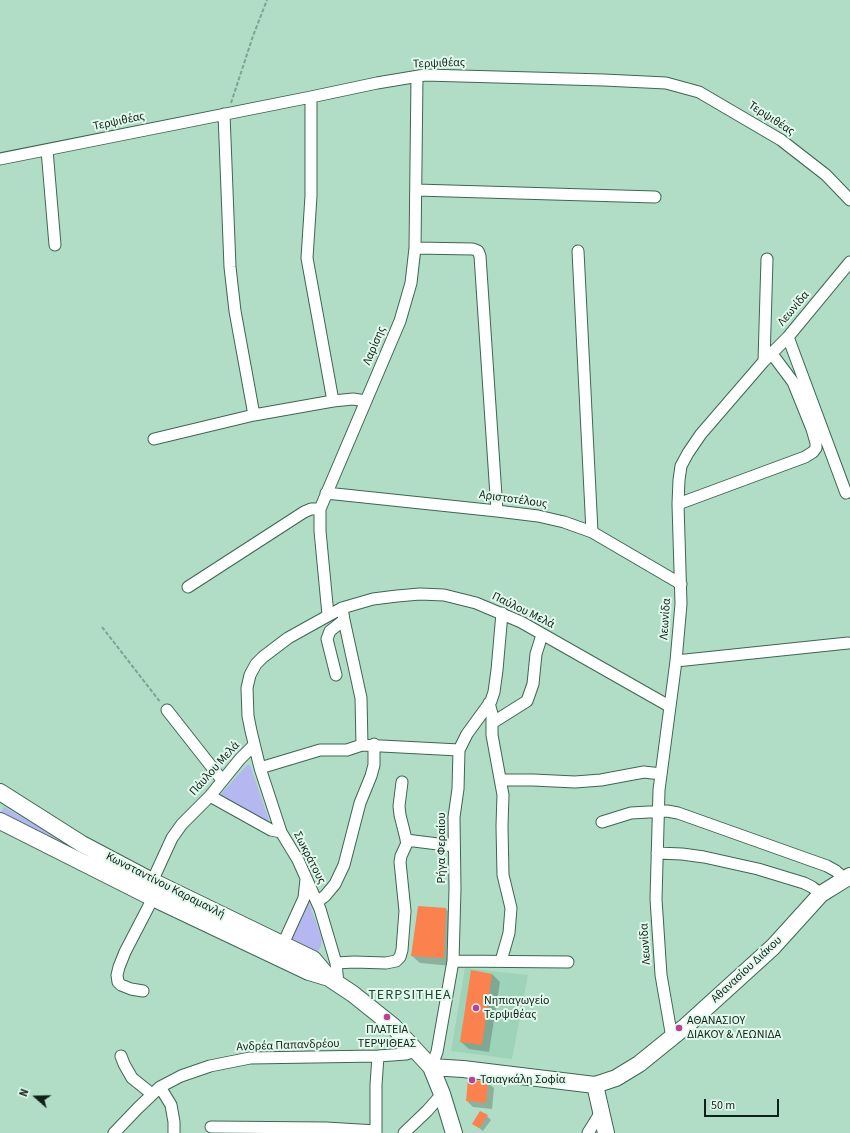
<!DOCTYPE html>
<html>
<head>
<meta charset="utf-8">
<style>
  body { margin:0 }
  #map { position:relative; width:850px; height:1133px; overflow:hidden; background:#b1ddc6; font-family:"Source Sans 3",sans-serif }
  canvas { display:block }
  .north { position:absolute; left:16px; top:1077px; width:40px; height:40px; -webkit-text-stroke:3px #e2f8ed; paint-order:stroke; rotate:290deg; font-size:11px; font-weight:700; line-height:16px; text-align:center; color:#0f2018 }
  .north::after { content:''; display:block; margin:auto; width:14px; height:18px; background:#0f2018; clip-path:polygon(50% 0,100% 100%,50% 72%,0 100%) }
  .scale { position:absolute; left:704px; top:1099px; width:75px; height:18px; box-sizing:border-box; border:2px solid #0f2018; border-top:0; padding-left:5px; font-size:12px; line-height:14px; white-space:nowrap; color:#0f2018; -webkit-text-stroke:3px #e2f8ed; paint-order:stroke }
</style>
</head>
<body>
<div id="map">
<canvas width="850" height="1133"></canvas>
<div class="north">N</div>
<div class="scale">50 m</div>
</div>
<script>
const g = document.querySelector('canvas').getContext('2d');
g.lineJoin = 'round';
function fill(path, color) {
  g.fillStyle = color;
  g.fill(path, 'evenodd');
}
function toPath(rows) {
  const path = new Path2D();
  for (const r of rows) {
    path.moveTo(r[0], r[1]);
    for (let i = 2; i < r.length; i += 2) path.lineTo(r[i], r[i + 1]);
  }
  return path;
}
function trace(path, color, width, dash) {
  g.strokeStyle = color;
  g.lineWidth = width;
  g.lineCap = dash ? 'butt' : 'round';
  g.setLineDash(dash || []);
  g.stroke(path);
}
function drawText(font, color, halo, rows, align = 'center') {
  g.font = font + ' "Source Sans 3",sans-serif';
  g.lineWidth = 4;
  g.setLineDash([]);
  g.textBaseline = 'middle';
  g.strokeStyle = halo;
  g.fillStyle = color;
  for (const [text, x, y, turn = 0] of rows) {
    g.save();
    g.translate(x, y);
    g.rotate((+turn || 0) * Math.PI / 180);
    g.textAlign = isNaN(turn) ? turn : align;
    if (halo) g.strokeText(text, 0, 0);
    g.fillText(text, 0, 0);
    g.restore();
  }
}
const built = toPath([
  [465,968,528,975,512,1059,451,1051]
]);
const green = toPath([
  [247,765,250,765,270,823,268,825,219,796],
  [4,807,144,885,0,814],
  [307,898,322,938,321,946,317,953,289,940]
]);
const shadow = toPath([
  [446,909,454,917,452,966,420,963,412,956],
  [492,974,500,982,489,1052,469,1049,461,1042],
  [488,1083,494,1088,492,1109,473,1107,467,1101],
  [487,1116,491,1120,483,1131,474,1124]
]);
const building = toPath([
  [418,906,446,908,444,958,411,956],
  [471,970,492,974,482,1045,460,1042],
  [468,1079,488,1082,486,1103,466,1101],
  [480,1111,488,1115,479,1128,472,1124]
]);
const path = toPath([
  [231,103,253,36,267,0],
  [102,627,161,703]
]);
const street = toPath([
  [311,97,311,196,307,258,333,401],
  [224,114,230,267,235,311,254,415],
  [47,150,55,245],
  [0,159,311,97,377,83,425,75,604,80,666,83,699,92,781,140,826,175,850,200],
  [416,190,655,197],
  [415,248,473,249,478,251,480,256,497,511],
  [578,251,592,532],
  [788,337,846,493],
  [764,361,767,259],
  [154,439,254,415,333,401,353,399,366,401],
  [326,493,497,511,538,516,564,522,592,532,681,584],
  [678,504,805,457,813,452,816,448,816,443,812,429,793,382,772,354],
  [188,587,304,512,311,509,320,509],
  [342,608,344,620,361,698,362,745],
  [328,615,320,531,320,509,400,321,411,283,415,248,417,77],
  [676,661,848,643],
  [336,675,327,639,330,631,344,620],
  [489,703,492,714,492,735,503,795,502,826,503,875,511,908,509,933,501,961],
  [167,710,222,780],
  [492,723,527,701,533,684,536,654,542,635],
  [260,768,320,750,347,750,362,745,459,750],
  [501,780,533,780,575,782,601,780,644,772,661,774],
  [210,796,271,830,281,832],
  [602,822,631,813,667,811,678,813,827,866,836,871,845,879],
  [406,840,454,846],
  [657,853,682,854,704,857,758,869,804,883,812,887,821,894],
  [150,886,172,838,182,824,210,796,240,759,254,745],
  [317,902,325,896,335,884,344,865,360,803,371,776,374,765,374,744],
  [283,944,304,898,306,879],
  [453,961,568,962],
  [336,963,354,962,386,963,396,961,400,957,402,950,405,911,400,862,401,856,407,843,400,815,399,806,402,782],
  [338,984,336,963,320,909,298,860,281,832,260,768,251,731,248,716,247,688,250,675,256,664,263,657,288,638,342,608,373,599,397,596,420,594,444,595,476,603,521,622,669,706],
  [143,991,131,989,121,985,118,982,117,975,119,967,125,952,153,898],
  [672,1038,661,975,656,899,659,790,676,661,681,604,678,504,679,480,681,466,688,453,701,434,764,361,788,337,850,262],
  [121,1056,124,1064,132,1078,152,1094],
  [431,1067,437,1052,453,961,455,889,454,817,458,789,459,750,467,734,491,701,494,692,497,670,502,613],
  [160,1087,171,1105,174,1122,174,1133],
  [211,1127,326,1128,376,1131],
  [114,1133,138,1108,160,1087,181,1076,210,1066,250,1058,378,1056,406,1054,415,1051],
  [376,1133,376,1085,378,1056],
  [404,1133,427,1111,442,1094],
  [588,1133,601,1112]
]);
const secondary = toPath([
  [0,792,82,844,152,881,313,959,329,978,353,994,393,1026,431,1067,442,1094,454,1133],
  [0,821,153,898,309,972,329,978],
  [431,1067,463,1069,595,1085,616,1078,639,1064,686,1026,773,947,821,894,850,876],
  [595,1085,606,1133]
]);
const markers = [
  [476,1008,4,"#ba4194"],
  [387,1017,4,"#ba4194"],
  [679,1028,4,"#ba4194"],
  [472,1080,4,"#ba4194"]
];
const streetNames = [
  ["Τερψιθέας",439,64,-2],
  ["Τερψιθέας",771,119,33],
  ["Τερψιθέας",119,122,-12],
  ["Λεωνίδα",794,309,-50],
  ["Λαρίσης",375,346,-67],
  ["Αριστοτέλους",513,500,8],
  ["Παύλου Μελά",523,611,26],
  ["Λεωνίδα",666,619,-86],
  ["Πάυλου Μελά",215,769,-48],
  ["Ρήγα Φεραίου",442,848,-90],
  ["Σωκράτους",309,858,63],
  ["Κωνσταντίνου Καραμανλή",165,886,27],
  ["Λεωνίδα",646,944,-94],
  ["Αθανασίου Διάκου",747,970,-43],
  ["Ανδρέα Παπανδρέου",288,1046,-2]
];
const poiNames = [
  ["Νηπιαγωγείο",484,1001],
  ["Τερψιθέας",484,1015],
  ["ΑΘΑΝΑΣΙΟΥ",687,1021],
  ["ΔΙΑΚΟΥ & ΛΕΩΝΙΔΑ",687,1035],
  ["ΠΛΑΤΕΙΑ",387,1030,"center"],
  ["ΤΕΡΨΙΘΕΑΣ",387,1044,"center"],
  ["Τσιαγκάλη Σοφία",480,1080]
];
const quarterNames = [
  ["TERPSITHEA",410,996]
];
fill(built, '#9fd3b9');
fill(green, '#b5b8f0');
fill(shadow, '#0003');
fill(building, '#fb814f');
trace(street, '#3e6653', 13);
trace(secondary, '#3e6653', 18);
trace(path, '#7fa391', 2, [4, 2]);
trace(street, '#fff', 11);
trace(secondary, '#fff', 16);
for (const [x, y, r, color] of markers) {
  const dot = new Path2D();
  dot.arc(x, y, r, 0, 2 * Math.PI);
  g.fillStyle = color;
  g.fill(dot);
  trace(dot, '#e2f8ed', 1.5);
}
drawText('12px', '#0f2018', '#e2f8ed', streetNames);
drawText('12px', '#0f2018', '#e2f8ed', poiNames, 'left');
g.letterSpacing = '1px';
drawText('14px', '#1d4533', '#e2f8ed', quarterNames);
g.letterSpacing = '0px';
</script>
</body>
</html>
